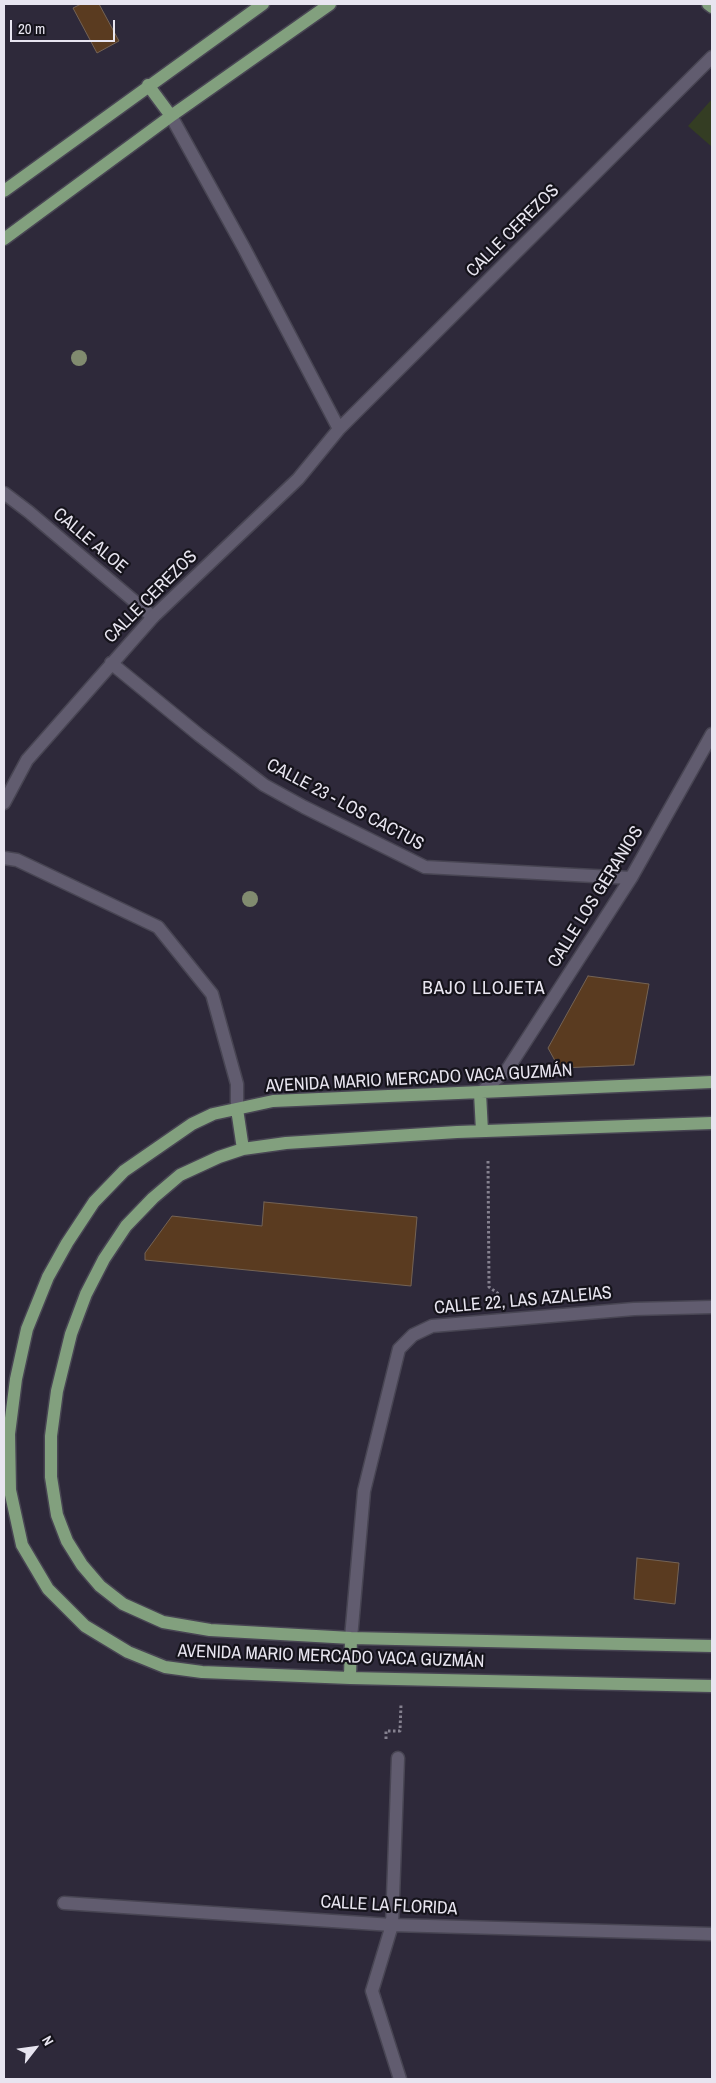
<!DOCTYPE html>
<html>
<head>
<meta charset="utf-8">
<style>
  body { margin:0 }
  #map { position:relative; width:716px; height:2083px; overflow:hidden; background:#2e293a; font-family:"Archivo Narrow",sans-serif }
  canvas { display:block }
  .frame { position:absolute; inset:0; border:5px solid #e8e5f0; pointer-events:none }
  .north { position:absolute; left:10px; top:2023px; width:50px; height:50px; -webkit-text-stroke:4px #15131b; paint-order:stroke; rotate:60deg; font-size:14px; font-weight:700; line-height:20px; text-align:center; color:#e8e5f0 }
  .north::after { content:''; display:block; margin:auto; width:18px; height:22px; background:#e8e5f0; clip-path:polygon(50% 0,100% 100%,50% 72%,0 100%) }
  .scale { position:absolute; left:10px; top:20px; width:105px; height:22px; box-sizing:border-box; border:2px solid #e8e5f0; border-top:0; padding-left:6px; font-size:15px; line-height:18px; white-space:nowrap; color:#e8e5f0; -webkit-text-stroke:4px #15131b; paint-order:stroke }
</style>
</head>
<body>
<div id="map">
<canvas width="716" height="2083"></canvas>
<div class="frame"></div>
<div class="north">N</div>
<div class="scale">20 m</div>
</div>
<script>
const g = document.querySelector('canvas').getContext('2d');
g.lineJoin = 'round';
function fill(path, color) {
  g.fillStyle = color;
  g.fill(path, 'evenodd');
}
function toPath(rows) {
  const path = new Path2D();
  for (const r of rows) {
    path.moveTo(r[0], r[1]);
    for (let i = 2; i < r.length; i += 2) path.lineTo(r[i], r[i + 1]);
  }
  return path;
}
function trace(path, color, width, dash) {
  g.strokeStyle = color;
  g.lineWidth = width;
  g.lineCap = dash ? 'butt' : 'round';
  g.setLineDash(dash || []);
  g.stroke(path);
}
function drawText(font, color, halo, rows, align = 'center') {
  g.font = font + ' "Archivo Narrow",sans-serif';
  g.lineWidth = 4.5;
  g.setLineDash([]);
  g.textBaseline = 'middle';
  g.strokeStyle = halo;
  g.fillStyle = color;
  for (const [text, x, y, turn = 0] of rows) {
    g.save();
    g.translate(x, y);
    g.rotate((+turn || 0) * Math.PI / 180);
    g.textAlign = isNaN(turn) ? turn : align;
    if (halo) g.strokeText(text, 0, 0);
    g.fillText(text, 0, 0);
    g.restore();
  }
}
const green = toPath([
  [712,99,712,147,688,126]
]);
const building = toPath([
  [81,4,99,4,119,41,97,53,73,8,81,4],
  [588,976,649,984,634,1065,559,1068,548,1048,588,976],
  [264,1202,417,1217,411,1286,145,1260,145,1253,172,1216,262,1226,264,1202],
  [637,1558,679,1563,675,1604,634,1599,637,1558]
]);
const path = toPath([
  [488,1161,489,1287,500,1295],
  [386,1739,386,1731,400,1731,401,1704]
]);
const service = toPath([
  [4,493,29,512,153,617]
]);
const minor = toPath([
  [171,116,244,248,339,429],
  [111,663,199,735,264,785,304,807,425,867,631,878],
  [4,803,27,760,153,617,298,479,339,429,712,57],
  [4,858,17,860,158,927,212,994,237,1084,237,1109],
  [480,1093,507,1070,631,878,712,734],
  [351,1638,364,1491,399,1349,413,1335,432,1326,634,1309,712,1307],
  [398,1758,392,1925,372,1991,400,2079],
  [64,1903,392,1925,712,1934]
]);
const primary = toPath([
  [708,4,712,7],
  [148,85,171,116],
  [4,191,263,4],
  [4,239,171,116,330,4],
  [712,1082,273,1101,213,1114,192,1124,124,1171,94,1202,67,1243,48,1277,27,1329,16,1379,9,1434,10,1490,22,1545,48,1589,85,1626,128,1652,165,1667,202,1672,350,1678,712,1686],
  [480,1093,482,1131],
  [237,1109,243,1149],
  [712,1123,457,1132,286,1143,243,1149,219,1157,180,1175,153,1198,126,1226,104,1259,86,1294,71,1334,57,1391,51,1436,51,1477,57,1515,67,1541,82,1565,100,1586,123,1604,163,1622,210,1630,351,1638,712,1646],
  [350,1678,351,1638]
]);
const trees = [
  [79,358],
  [250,899]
];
const streetNames = [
  ["CALLE CEREZOS",513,231,-45],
  ["CALLE ALOE",90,541,40],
  ["CALLE CEREZOS",151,597,-45],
  ["CALLE 23 - LOS CACTUS",345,805,28],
  ["CALLE LOS GERANIOS",596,897,-58],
  ["AVENIDA MARIO MERCADO VACA GUZMÁN",419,1079,-3],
  ["CALLE 22, LAS AZALEIAS",523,1301,-5],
  ["AVENIDA MARIO MERCADO VACA GUZMÁN",331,1657,2],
  ["CALLE LA FLORIDA",389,1906,3]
];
const neighbourhoodNames = [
  ["BAJO LLOJETA",484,989]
];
fill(green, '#343d23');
fill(building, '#5a3b20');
trace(building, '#746355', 1);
trace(service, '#484553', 15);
trace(minor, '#484553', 15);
trace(primary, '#484553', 15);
trace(path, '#85818f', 3, [2.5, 2.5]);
trace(service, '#615c6f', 12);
trace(minor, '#615c6f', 12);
trace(primary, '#82a07e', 12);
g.fillStyle = '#818b6f';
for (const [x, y] of trees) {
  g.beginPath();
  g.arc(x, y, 8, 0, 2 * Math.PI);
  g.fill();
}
drawText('18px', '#e8e5f0', '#15131b', streetNames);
g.letterSpacing = '1px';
drawText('19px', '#e8e5f0', '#15131b', neighbourhoodNames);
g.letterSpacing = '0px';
</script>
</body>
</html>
